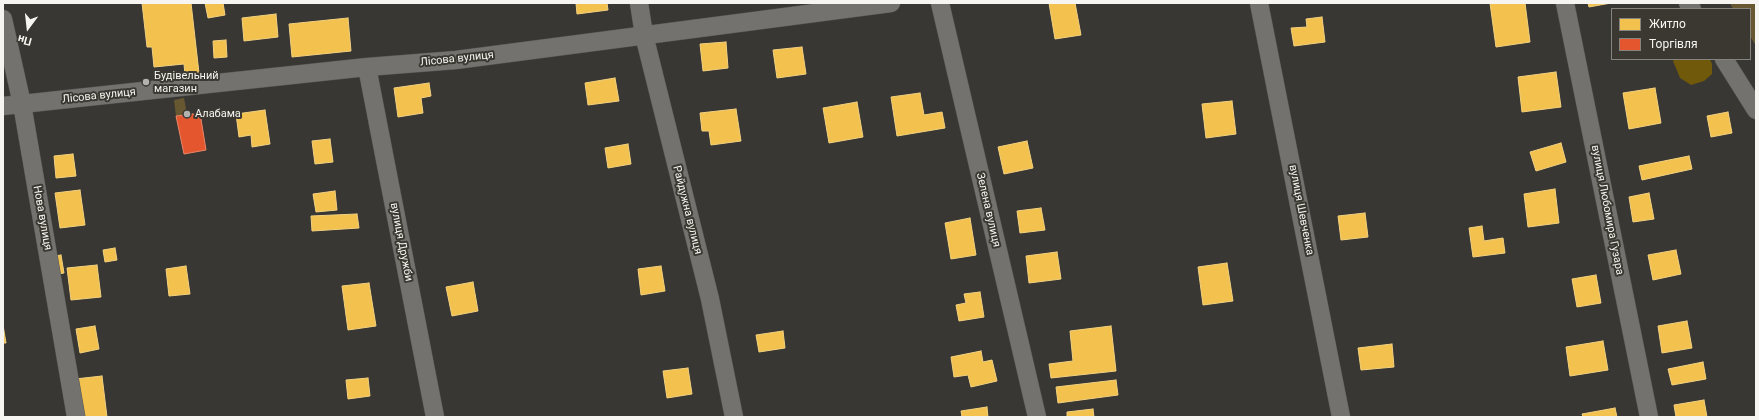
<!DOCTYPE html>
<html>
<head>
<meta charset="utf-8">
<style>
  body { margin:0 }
  #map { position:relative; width:1759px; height:420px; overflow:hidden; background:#383733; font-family:Roboto,sans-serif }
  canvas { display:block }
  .frame { position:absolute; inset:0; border:4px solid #f6f5f1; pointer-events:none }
  .legend { position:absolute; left:1611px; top:8px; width:140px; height:52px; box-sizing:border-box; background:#3a3831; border:1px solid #85847e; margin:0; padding:5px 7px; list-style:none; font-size:12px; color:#f6f5f1 }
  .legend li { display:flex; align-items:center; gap:8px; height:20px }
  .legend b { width:20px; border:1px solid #85847e }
  .north { position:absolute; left:8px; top:8px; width:40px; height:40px; -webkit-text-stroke:3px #3a3831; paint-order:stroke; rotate:195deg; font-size:11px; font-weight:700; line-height:16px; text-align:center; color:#f6f5f1 }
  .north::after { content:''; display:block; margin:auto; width:14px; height:18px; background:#f6f5f1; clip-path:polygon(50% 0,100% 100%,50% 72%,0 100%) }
</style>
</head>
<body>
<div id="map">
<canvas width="1759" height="420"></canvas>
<div class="frame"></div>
<ul class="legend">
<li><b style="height:11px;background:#f2c14e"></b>Житло</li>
<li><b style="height:11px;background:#e4572e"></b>Торгівля</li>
</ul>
<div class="north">Пн</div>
</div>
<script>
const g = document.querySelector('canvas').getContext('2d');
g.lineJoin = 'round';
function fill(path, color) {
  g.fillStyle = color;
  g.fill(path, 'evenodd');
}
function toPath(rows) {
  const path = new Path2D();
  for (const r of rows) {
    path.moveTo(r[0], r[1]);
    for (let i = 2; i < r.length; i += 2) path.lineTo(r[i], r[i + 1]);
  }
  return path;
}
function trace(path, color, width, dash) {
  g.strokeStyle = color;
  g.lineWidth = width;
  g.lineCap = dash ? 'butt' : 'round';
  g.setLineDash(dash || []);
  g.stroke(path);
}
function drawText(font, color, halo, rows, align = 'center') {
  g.font = font + ' Roboto,sans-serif';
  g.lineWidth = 4;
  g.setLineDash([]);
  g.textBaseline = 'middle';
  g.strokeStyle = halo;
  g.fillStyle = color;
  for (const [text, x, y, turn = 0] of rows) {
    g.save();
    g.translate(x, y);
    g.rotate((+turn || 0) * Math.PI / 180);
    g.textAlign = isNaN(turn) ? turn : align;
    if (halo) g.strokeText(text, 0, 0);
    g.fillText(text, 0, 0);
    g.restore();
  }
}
const green = toPath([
  [1730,3,1756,3,1756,46,1750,36,1750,9,1733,9],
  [184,98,187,114,176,116,174,100]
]);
const water = toPath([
  [1675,59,1710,59,1712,64,1712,74,1704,81,1691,85,1680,78,1673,61]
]);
const homes = toPath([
  [142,3,191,3,199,73,185,75,184,64,154,67,152,47,147,47,142,3],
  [205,3,223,3,225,15,208,18,205,3],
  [576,3,607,3,608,10,577,14,576,3],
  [1049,3,1075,3,1081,35,1055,39,1049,3],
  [1490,3,1525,3,1530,42,1496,47,1490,3],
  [1588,3,1611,3,1589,7,1588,3],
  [276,14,278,37,244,41,242,18,276,14],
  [1322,17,1325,42,1294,46,1291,28,1307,27,1306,19,1322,17],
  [348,18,351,51,292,57,289,24,348,18],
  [226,40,227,57,214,58,213,41,226,40],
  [726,42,728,68,703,71,700,44,726,42],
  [802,47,806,74,777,78,773,50,802,47],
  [1556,72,1561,107,1522,112,1518,77,1556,72],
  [615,78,619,101,588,105,585,83,615,78],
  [429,83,431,96,421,98,423,113,398,117,394,88,429,83],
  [1655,88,1661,123,1629,129,1623,93,1655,88],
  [920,93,924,115,942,112,945,128,897,136,891,97,920,93],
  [1232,101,1236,134,1206,138,1202,104,1232,101],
  [857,102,863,137,829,143,823,108,857,102],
  [736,109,741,141,711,145,709,131,702,131,700,113,736,109],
  [265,110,270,144,252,147,251,135,239,137,236,114,265,110],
  [1728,112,1732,133,1711,137,1707,116,1728,112],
  [330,139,333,162,315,164,312,141,330,139],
  [1027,141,1033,168,1004,174,998,147,1027,141],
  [1561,143,1566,162,1536,171,1530,152,1561,143],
  [628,144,631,164,608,168,605,148,628,144],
  [73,154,76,176,56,178,54,156,73,154],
  [1689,156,1692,169,1642,180,1639,166,1689,156],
  [1555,189,1559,223,1528,227,1524,194,1555,189],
  [80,190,85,225,60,228,55,193,80,190],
  [335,191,337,210,316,212,313,194,335,191],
  [1649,193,1654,219,1633,222,1629,197,1649,193],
  [1041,208,1045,230,1020,233,1017,211,1041,208],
  [1365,213,1368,237,1341,240,1338,216,1365,213],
  [357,214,359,228,312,231,311,216,357,214],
  [970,218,976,255,951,259,945,223,970,218],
  [1482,226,1484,241,1503,238,1505,253,1473,257,1469,228,1482,226],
  [115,248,117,260,105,262,103,250,115,248],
  [1676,250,1681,274,1653,280,1648,255,1676,250],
  [1057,252,1061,279,1029,283,1026,256,1057,252],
  [61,255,64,273,52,275,49,257,61,255],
  [1227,263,1233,301,1203,305,1198,267,1227,263],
  [97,265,101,297,71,300,67,268,97,265],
  [186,266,190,294,169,296,166,269,186,266],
  [661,266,665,291,641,295,638,269,661,266],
  [1596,275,1601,303,1577,307,1572,279,1596,275],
  [473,282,478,311,452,316,446,287,473,282],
  [369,283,376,326,348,330,342,286,369,283],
  [980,292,984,317,959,321,956,305,966,303,964,294,980,292],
  [1687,321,1692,348,1662,353,1658,326,1687,321],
  [3,325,6,343,3,343,3,325],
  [95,326,99,349,80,353,76,329,95,326],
  [1111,326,1116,371,1051,378,1049,364,1073,361,1070,331,1111,326],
  [783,331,785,348,759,352,756,335,783,331],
  [1603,341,1608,370,1570,376,1566,347,1603,341],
  [1392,344,1394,367,1361,370,1358,348,1392,344],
  [981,351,983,362,992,360,997,381,971,387,968,375,954,377,951,357,981,351],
  [1703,362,1706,379,1672,385,1668,369,1703,362],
  [688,368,692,394,667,398,663,371,688,368],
  [102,376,107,417,80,417,75,379,102,376],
  [368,378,370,396,348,399,346,380,368,378],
  [1116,380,1118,395,1058,403,1056,387,1116,380],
  [1704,400,1707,417,1676,417,1674,405,1704,400],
  [987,407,988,417,962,417,961,411,987,407],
  [1615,408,1617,417,1583,417,1582,414,1615,408],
  [1093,409,1094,417,1067,417,1067,412,1093,409]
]);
const shops = toPath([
  [193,114,201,119,206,150,184,154,176,116,193,114]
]);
const minor = toPath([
  [639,3,644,35,710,299,734,417],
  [940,3,1037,417],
  [1259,3,1341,417],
  [1565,3,1649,417],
  [1688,3,1692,9],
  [3,19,22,104,76,417],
  [1724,59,1756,110],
  [367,67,435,417],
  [3,106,367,67,456,60,891,3]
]);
const markers = [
  [146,82,4,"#b4b2ae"],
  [187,114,4,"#b4b2ae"]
];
const streetNames = [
  ["Лісова вулиця",457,59,-6],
  ["Лісова вулиця",99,96,-6],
  ["Райдужна вулиця",687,210,76],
  ["Зелена вулиця",988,210,77],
  ["вулиця Шевченка",1301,210,79],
  ["вулиця Любомира Гузара",1607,210,79],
  ["Нова вулиця",42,218,80],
  ["вулиця Дружби",401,242,79]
];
const poiNames = [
  ["Будівельний",154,76],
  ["магазин",154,89],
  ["Алабама",195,114]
];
fill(green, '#675831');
fill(water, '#70590a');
fill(homes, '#f2c14e');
trace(homes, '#f3d17f', 1);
fill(shops, '#e4572e');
trace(shops, '#e98668', 1);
trace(minor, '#575653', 19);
trace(minor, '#73726e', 18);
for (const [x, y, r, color] of markers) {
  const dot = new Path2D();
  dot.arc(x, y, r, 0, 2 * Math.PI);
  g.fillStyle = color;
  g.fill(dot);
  trace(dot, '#3a3831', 1.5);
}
drawText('11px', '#f6f5f1', '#3a3831', streetNames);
drawText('11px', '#f6f5f1', '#3a3831', poiNames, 'left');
</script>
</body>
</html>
